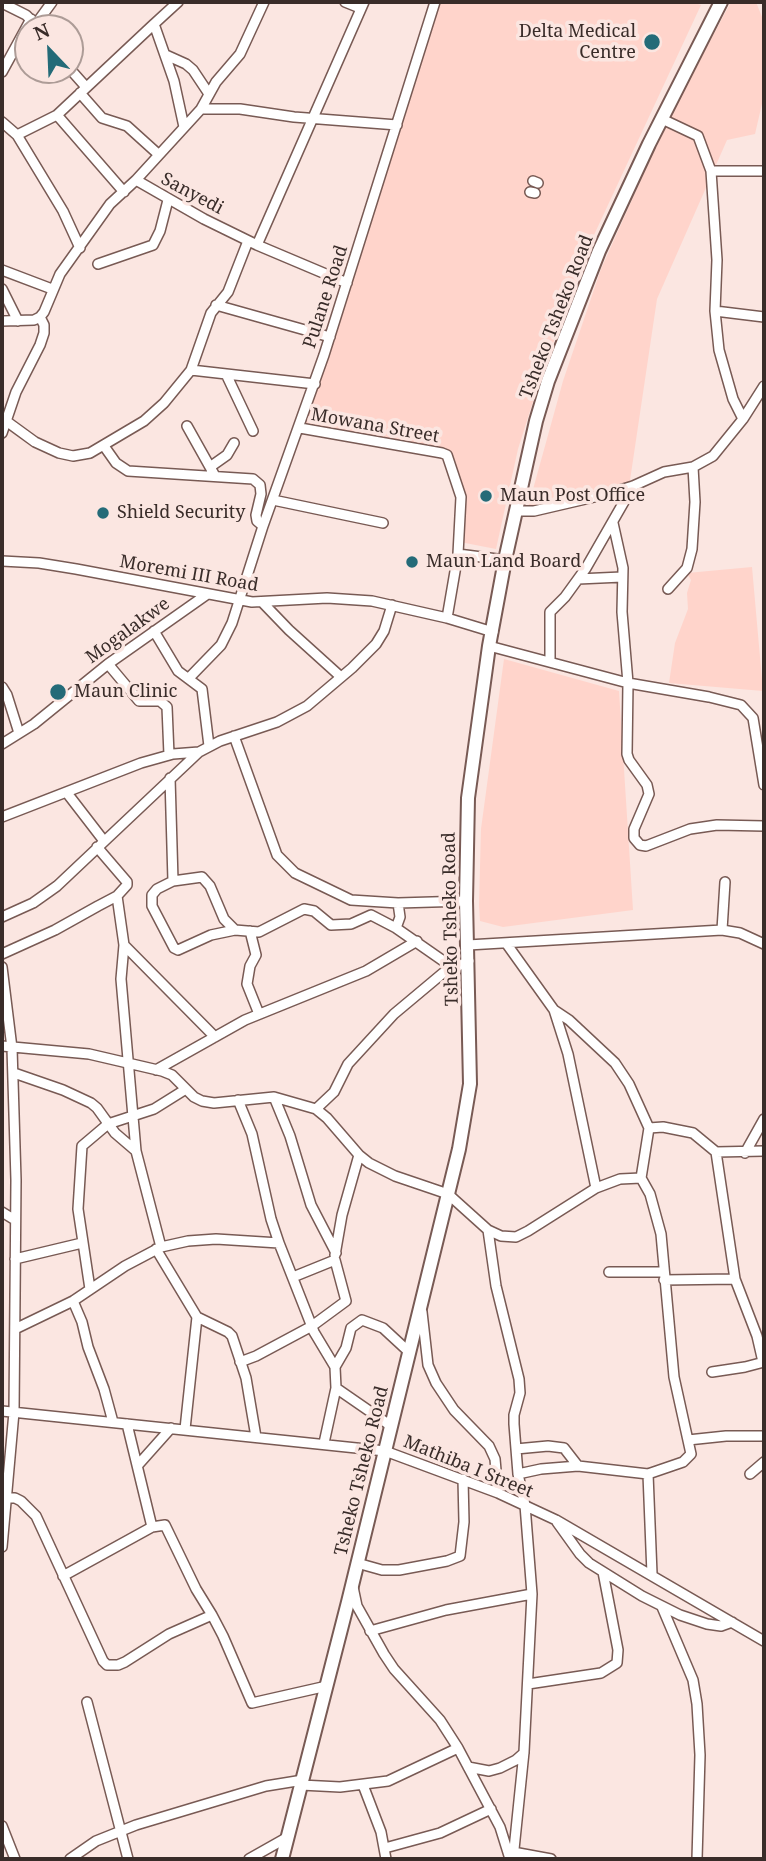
<!DOCTYPE html>
<html>
<head>
<meta charset="utf-8">
<style>
  body { margin:0 }
  #map { position:relative; width:766px; height:1861px; overflow:hidden; background:#fbe6e1; font-family:"Noto Serif",serif }
  canvas { display:block }
  .frame { position:absolute; inset:0; border:4px solid #392c29; pointer-events:none }
  .north { position:absolute; left:14px; top:14px; width:70px; height:70px; box-sizing:border-box; background:#fbe6e1; border:2px solid #ad9c97; border-radius:50%; rotate:337deg; font-size:19px; font-weight:700; line-height:28px; text-align:center; color:#392c29 }
  .north::after { content:''; display:block; margin:auto; width:24px; height:32px; background:#246b78; clip-path:polygon(50% 0,100% 100%,50% 72%,0 100%) }
</style>
</head>
<body>
<div id="map">
<canvas width="766" height="1861"></canvas>
<div class="frame"></div>
<div class="north">N</div>
</div>
<script>
const g = document.querySelector('canvas').getContext('2d');
g.lineJoin = 'round';
function fill(path, color) {
  g.fillStyle = color;
  g.fill(path, 'evenodd');
}
function toPath(rows) {
  const path = new Path2D();
  for (const r of rows) {
    path.moveTo(r[0], r[1]);
    for (let i = 2; i < r.length; i += 2) path.lineTo(r[i], r[i + 1]);
  }
  return path;
}
function trace(path, color, width, dash) {
  g.strokeStyle = color;
  g.lineWidth = width;
  g.lineCap = dash ? 'butt' : 'round';
  g.setLineDash(dash || []);
  g.stroke(path);
}
function drawText(font, color, halo, rows, align = 'center') {
  g.font = font + ' "Noto Serif",serif';
  g.lineWidth = 7;
  g.setLineDash([]);
  g.textBaseline = 'middle';
  g.strokeStyle = halo;
  g.fillStyle = color;
  for (const [text, x, y, turn = 0] of rows) {
    g.save();
    g.translate(x, y);
    g.rotate((+turn || 0) * Math.PI / 180);
    g.textAlign = isNaN(turn) ? turn : align;
    if (halo) g.strokeText(text, 0, 0);
    g.fillText(text, 0, 0);
    g.restore();
  }
}
const built = toPath([
  [434,2,692,2,701,5,594,235,544,367,518,449,496,549,460,542,463,492,447,449,301,422],
  [731,2,756,2,764,22,764,95,755,134,727,140,657,299,629,487,527,511,563,381,601,269,669,117],
  [752,567,763,691,669,683,675,643,688,609,687,593,691,580,687,573],
  [504,659,619,691,633,910,503,927,480,921,479,905,481,829]
]);
const minor = toPath([
  [178,2,154,24,174,81,184,127],
  [345,2,360,8],
  [2,3,26,15,39,28],
  [36,24,52,2],
  [166,55,186,64,193,70,209,94],
  [70,69,86,87],
  [2,72,31,19],
  [80,93,102,118,127,126,158,154],
  [201,109,216,82,240,54,264,2],
  [57,115,124,192],
  [2,122,17,135,57,115,154,24],
  [17,135,63,211,80,248],
  [711,171,764,171],
  [136,180,201,109,240,109,294,117,397,125],
  [533,181,538,183],
  [530,192,535,193],
  [257,245,364,2],
  [98,264,153,245,160,231,168,200],
  [2,270,52,289],
  [2,289,18,321],
  [216,305,330,337],
  [715,311,764,317],
  [2,321,34,320,40,317,44,312,60,274,110,204,136,180,204,219,257,245,347,283],
  [191,370,315,384],
  [226,374,253,431],
  [2,418,35,442,59,453,73,456,90,453,144,421,164,403,191,370,211,313,228,292,248,241],
  [743,419,764,386],
  [187,426,215,476],
  [300,428,442,453,447,455,461,497,458,554,447,618],
  [2,433,16,392,40,345,44,333,44,325,40,317],
  [104,446,116,463,128,471,253,479,260,485,261,494,256,515,257,521,263,526],
  [210,467,227,455,234,443],
  [273,500,383,523],
  [516,511,534,511,607,494,633,486,664,472,693,467,713,456,743,419,733,399,719,350,715,311,717,260,711,171,698,136,662,119],
  [613,523,623,568,622,612,628,683,627,754,629,760,647,785,649,794,634,829,634,838,640,845,646,846,690,829,717,825,764,826],
  [458,554,505,560],
  [2,561,39,563,76,569,252,602,327,598,372,601,447,618,493,632],
  [578,579,622,577],
  [668,589,687,568,692,549,695,502,693,467],
  [263,603,289,630,341,677],
  [154,631,178,671,202,689,209,746],
  [489,646,628,683,709,697,741,705,753,718,764,785],
  [550,662,550,612,565,597,586,568,633,486],
  [108,664,139,701,160,701,167,707,169,755],
  [189,678,221,645,232,623,263,526,324,355,435,2],
  [2,687,7,695,19,733],
  [234,736,277,855,295,873,351,900,398,903,466,901],
  [2,744,34,724,108,664,206,595],
  [170,778,173,881],
  [67,793,104,841],
  [2,817,141,763,173,754,199,752],
  [117,896,124,945,121,979,136,1151,161,1247],
  [2,917,33,903,57,886,199,752,220,741,277,722,307,706,352,668,376,644,384,631,392,605],
  [396,928,452,967],
  [235,930,224,919,210,886,202,877,173,881,157,889,152,895,152,906,174,948,178,950,211,935,235,930,259,932,304,909,314,911,331,925,351,924,371,915,396,928,400,917,398,903],
  [722,930,725,882],
  [250,931,256,955,250,966,247,984,259,1014],
  [506,943,554,1010,568,1054,596,1188],
  [124,945,215,1037],
  [468,945,722,930,740,933,764,944],
  [2,954,55,930,98,906,117,896,127,885,127,882,97,847],
  [2,967,12,1048,16,1180,14,1412,2,1547],
  [2,1046,89,1054,162,1071,172,1075,194,1097,202,1101,214,1103,274,1097,316,1109,327,1118,359,1155,369,1163,395,1176,448,1194,488,1230,501,1236,516,1237,528,1231,596,1188,620,1179,641,1178],
  [156,1070,245,1020,366,971,417,941],
  [14,1073,63,1090,91,1103,97,1108,115,1133,136,1151],
  [274,1097,290,1136,311,1205,336,1253],
  [238,1100,252,1134,271,1219,279,1243],
  [316,1109,334,1092,348,1064,394,1014,443,973,469,961],
  [649,1128,663,1127,693,1133,716,1152,764,1151],
  [716,1152,735,1279,757,1336,763,1362],
  [745,1153,764,1119],
  [2,1212,15,1220],
  [488,1230,496,1286,519,1379,520,1393,514,1415,514,1424,518,1474,525,1505,532,1594,524,1752,513,1859],
  [156,1249,197,1317,228,1332,232,1336,246,1378,256,1437],
  [335,1255,342,1215,359,1155],
  [15,1259,82,1243],
  [609,1272,663,1272],
  [664,1280,735,1279],
  [90,1289,78,1209,82,1146,108,1124,154,1109,186,1089],
  [73,1301,82,1322,88,1347,104,1389,113,1422],
  [422,1312,428,1365,436,1383,454,1410,489,1446,495,1459,498,1493],
  [15,1329,73,1301,125,1266,161,1247,188,1241,216,1239,279,1243,314,1332,335,1367,336,1388,324,1443],
  [240,1362,256,1356,312,1326,346,1301,335,1260,293,1277],
  [335,1367,346,1348,351,1328,362,1320,383,1328,409,1352],
  [712,1372,745,1367,764,1362],
  [336,1388,391,1426],
  [2,1411,385,1451,498,1493,556,1520,764,1641],
  [127,1424,152,1527],
  [185,1429,197,1317],
  [688,1440,726,1436,764,1436],
  [516,1449,548,1446,564,1448,578,1466],
  [138,1465,171,1428],
  [518,1474,541,1469,578,1466,648,1474,683,1462,691,1454,674,1377,661,1234,650,1194,641,1178,649,1128,629,1084,615,1063,569,1020,554,1010],
  [648,1474,652,1574],
  [750,1474,764,1462],
  [3,1498,15,1498,21,1501,36,1516,103,1661,107,1665,118,1665,125,1662,169,1634,212,1615,223,1636,252,1703,327,1686],
  [557,1522,580,1554,589,1563,642,1596,680,1615,707,1624,721,1626,732,1622],
  [357,1563,382,1570,399,1570,447,1561,460,1556,464,1522,463,1479],
  [63,1576,152,1527,165,1525,196,1589,212,1615],
  [353,1587,357,1606,384,1654,394,1669,440,1720,458,1748,500,1827,510,1859],
  [662,1607,693,1680,697,1704,700,1755,697,1859],
  [370,1631,446,1610,532,1594],
  [528,1684,601,1673,617,1663,618,1650,603,1572],
  [87,1702,128,1859],
  [468,1767,489,1771,500,1768,516,1760,524,1753],
  [301,1785,340,1787,388,1781,458,1748],
  [363,1785,381,1832,386,1859],
  [2,1826,15,1859],
  [385,1848,440,1833,491,1809],
  [513,1852,551,1859],
  [70,1859,96,1841,136,1825,266,1786,303,1780],
  [249,1859,288,1837]
]);
const highway = toPath([
  [282,1859,348,1602,459,1149,470,1084,466,901,468,798,489,646,505,560,536,421,548,381,599,251,649,144,721,2]
]);
const markers = [
  [652,42,9,"#246b78"],
  [486,496,7,"#246b78"],
  [103,513,7,"#246b78"],
  [412,562,7,"#246b78"],
  [58,692,9,"#246b78"]
];
const poiNames = [
  ["Delta Medical",636,32,"right"],
  ["Centre",636,53,"right"],
  ["Maun Post Office",500,496],
  ["Shield Security",117,513],
  ["Maun Land Board",426,562],
  ["Maun Clinic",74,692]
];
const streetNames = [
  ["Sanyedi",192,194,28],
  ["Pulane Road",326,297,-72],
  ["Tsheko Tsheko Road",557,317,-69],
  ["Mowana Street",375,426,10],
  ["Moremi III Road",189,574,10],
  ["Mogalakwe",128,631,-36],
  ["Tsheko Tsheko Road",451,919,-91],
  ["Mathiba I Street",468,1467,22],
  ["Tsheko Tsheko Road",362,1471,-76]
];
fill(built, '#ffd4cb');
trace(minor, '#785a54', 12);
trace(highway, '#785a54', 16);
trace(minor, '#fff', 9);
trace(highway, '#fff', 12);
for (const [x, y, r, color] of markers) {
  const dot = new Path2D();
  dot.arc(x, y, r, 0, 2 * Math.PI);
  g.fillStyle = color;
  g.fill(dot);
  trace(dot, '#fbe6e1', 2.5);
}
drawText('18px', '#392c29', '#fbe6e1', poiNames, 'left');
drawText('18px', '#392c29', '#fbe6e1', streetNames);
</script>
</body>
</html>
